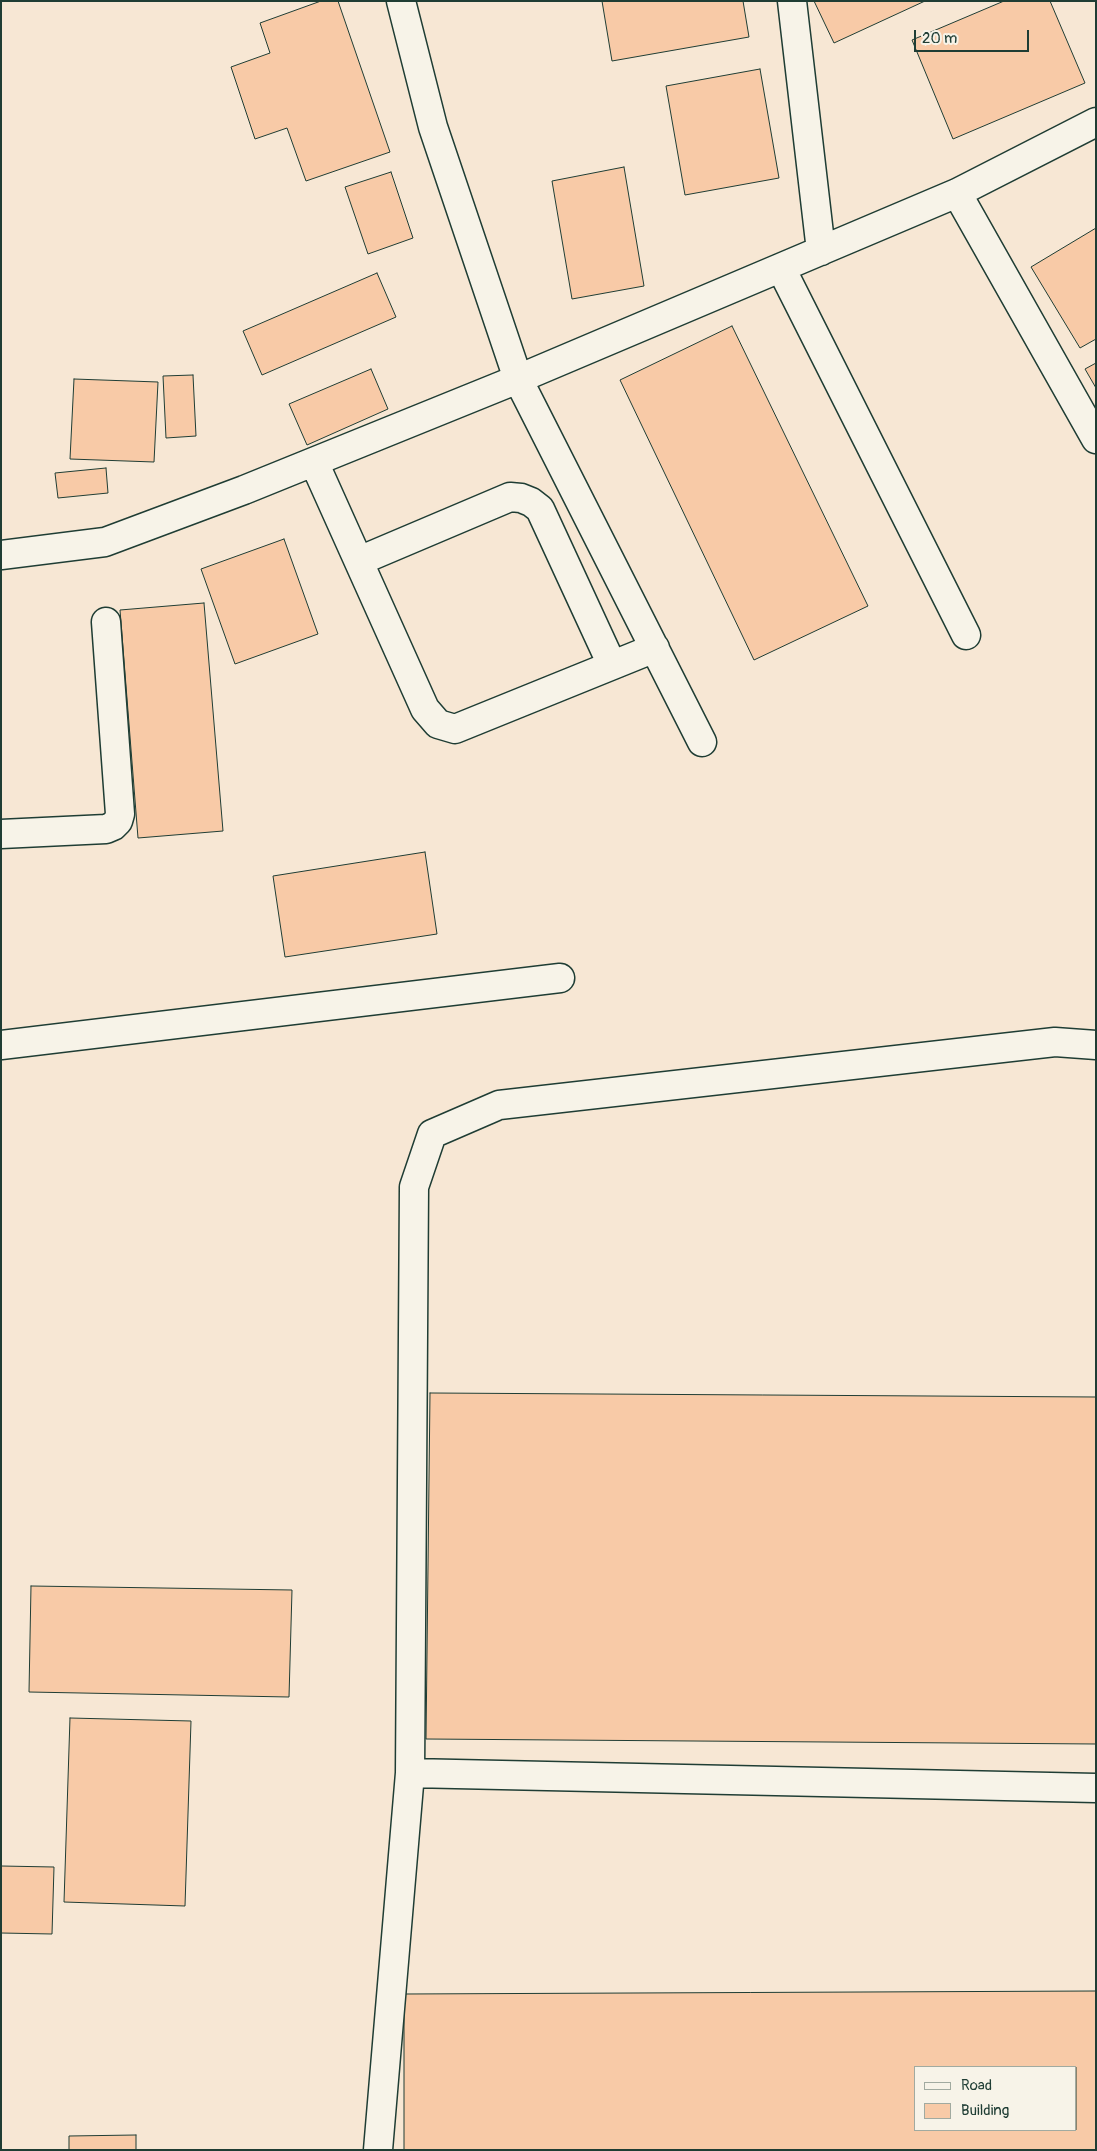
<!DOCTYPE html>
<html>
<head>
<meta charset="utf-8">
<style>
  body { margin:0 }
  #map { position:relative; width:1097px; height:2151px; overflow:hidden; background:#f7e7d4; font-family:Pangolin,sans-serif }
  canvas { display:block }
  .frame { position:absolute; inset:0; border:2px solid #1f3d34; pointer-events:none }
  .legend { position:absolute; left:914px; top:2066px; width:162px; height:65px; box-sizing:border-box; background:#f7f3e8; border:1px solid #a1aaa0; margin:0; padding:6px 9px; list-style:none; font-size:15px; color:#1f3d34 }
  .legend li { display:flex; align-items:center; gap:10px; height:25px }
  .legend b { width:25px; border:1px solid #a1aaa0 }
  .scale { position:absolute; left:914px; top:30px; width:115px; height:22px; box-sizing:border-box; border:2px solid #1f3d34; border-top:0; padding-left:6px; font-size:15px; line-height:18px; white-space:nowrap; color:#1f3d34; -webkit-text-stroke:4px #f7f3e8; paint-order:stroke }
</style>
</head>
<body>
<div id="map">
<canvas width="1097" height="2151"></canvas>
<div class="frame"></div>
<ul class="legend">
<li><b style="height:6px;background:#f7f3e8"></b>Road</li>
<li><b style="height:14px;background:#f8caa7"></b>Building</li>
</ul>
<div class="scale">20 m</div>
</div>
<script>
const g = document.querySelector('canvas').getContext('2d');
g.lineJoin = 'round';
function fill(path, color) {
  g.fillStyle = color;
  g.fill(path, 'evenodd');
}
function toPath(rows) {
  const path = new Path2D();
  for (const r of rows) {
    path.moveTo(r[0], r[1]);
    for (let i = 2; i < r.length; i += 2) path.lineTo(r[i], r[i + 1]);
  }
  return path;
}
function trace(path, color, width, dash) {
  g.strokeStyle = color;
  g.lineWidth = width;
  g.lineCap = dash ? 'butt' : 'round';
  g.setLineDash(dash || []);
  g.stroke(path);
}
const building = toPath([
  [321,1,338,1,390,152,306,181,287,128,255,139,231,67,270,53,260,23,321,1],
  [602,1,743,1,749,37,612,61,602,1],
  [814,1,925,1,834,43,814,1],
  [1004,1,1050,1,1085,83,953,139,912,40,1004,1],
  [760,69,779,178,685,195,666,86,760,69],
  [624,167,644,286,572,299,552,181,624,167],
  [391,172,413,238,368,254,345,187,391,172],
  [1096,228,1096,339,1080,348,1031,267,1096,228],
  [377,273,396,317,262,375,243,331,377,273],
  [732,326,868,606,754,660,620,380,732,326],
  [1096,363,1096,388,1085,369,1096,363],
  [371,369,388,409,307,445,289,404,371,369],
  [193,375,196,436,166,438,163,376,193,375],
  [74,379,158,382,154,462,70,459,74,379],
  [106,468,108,493,58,498,55,473,106,468],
  [284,539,318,634,235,664,201,569,284,539],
  [204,603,223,831,138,838,120,610,204,603],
  [425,852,437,934,285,957,273,876,425,852],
  [430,1393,1096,1397,1096,1744,426,1739,430,1393],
  [31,1586,292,1590,289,1697,29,1692,31,1586],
  [70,1718,191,1721,185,1906,64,1902,70,1718],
  [1,1866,54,1867,52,1934,1,1933,1,1866],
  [1096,1991,1096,2150,404,2150,404,1994,1096,1991],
  [916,2067,1076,2067,1076,2130,916,2130,916,2067],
  [136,2135,136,2150,69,2150,69,2136,136,2135]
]);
const minor = toPath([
  [401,1,433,127,518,379,702,742],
  [792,1,821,251],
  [957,193,1096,439],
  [781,268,966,635],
  [314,462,425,709,438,724,455,729,655,648],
  [1,555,105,542,244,490,518,379,957,193,1096,122],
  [359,561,510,497,521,498,531,502,540,509,612,665],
  [1,834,106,829,113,826,118,821,120,814,106,622],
  [1,1045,560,978],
  [410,1773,1096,1788],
  [378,2150,410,1773,414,1187,432,1134,499,1105,1055,1042,1096,1045]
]);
fill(building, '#f8caa7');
trace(building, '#1f3d34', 1);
trace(minor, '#1f3d34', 31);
trace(minor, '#f7f3e8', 28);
</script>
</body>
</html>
